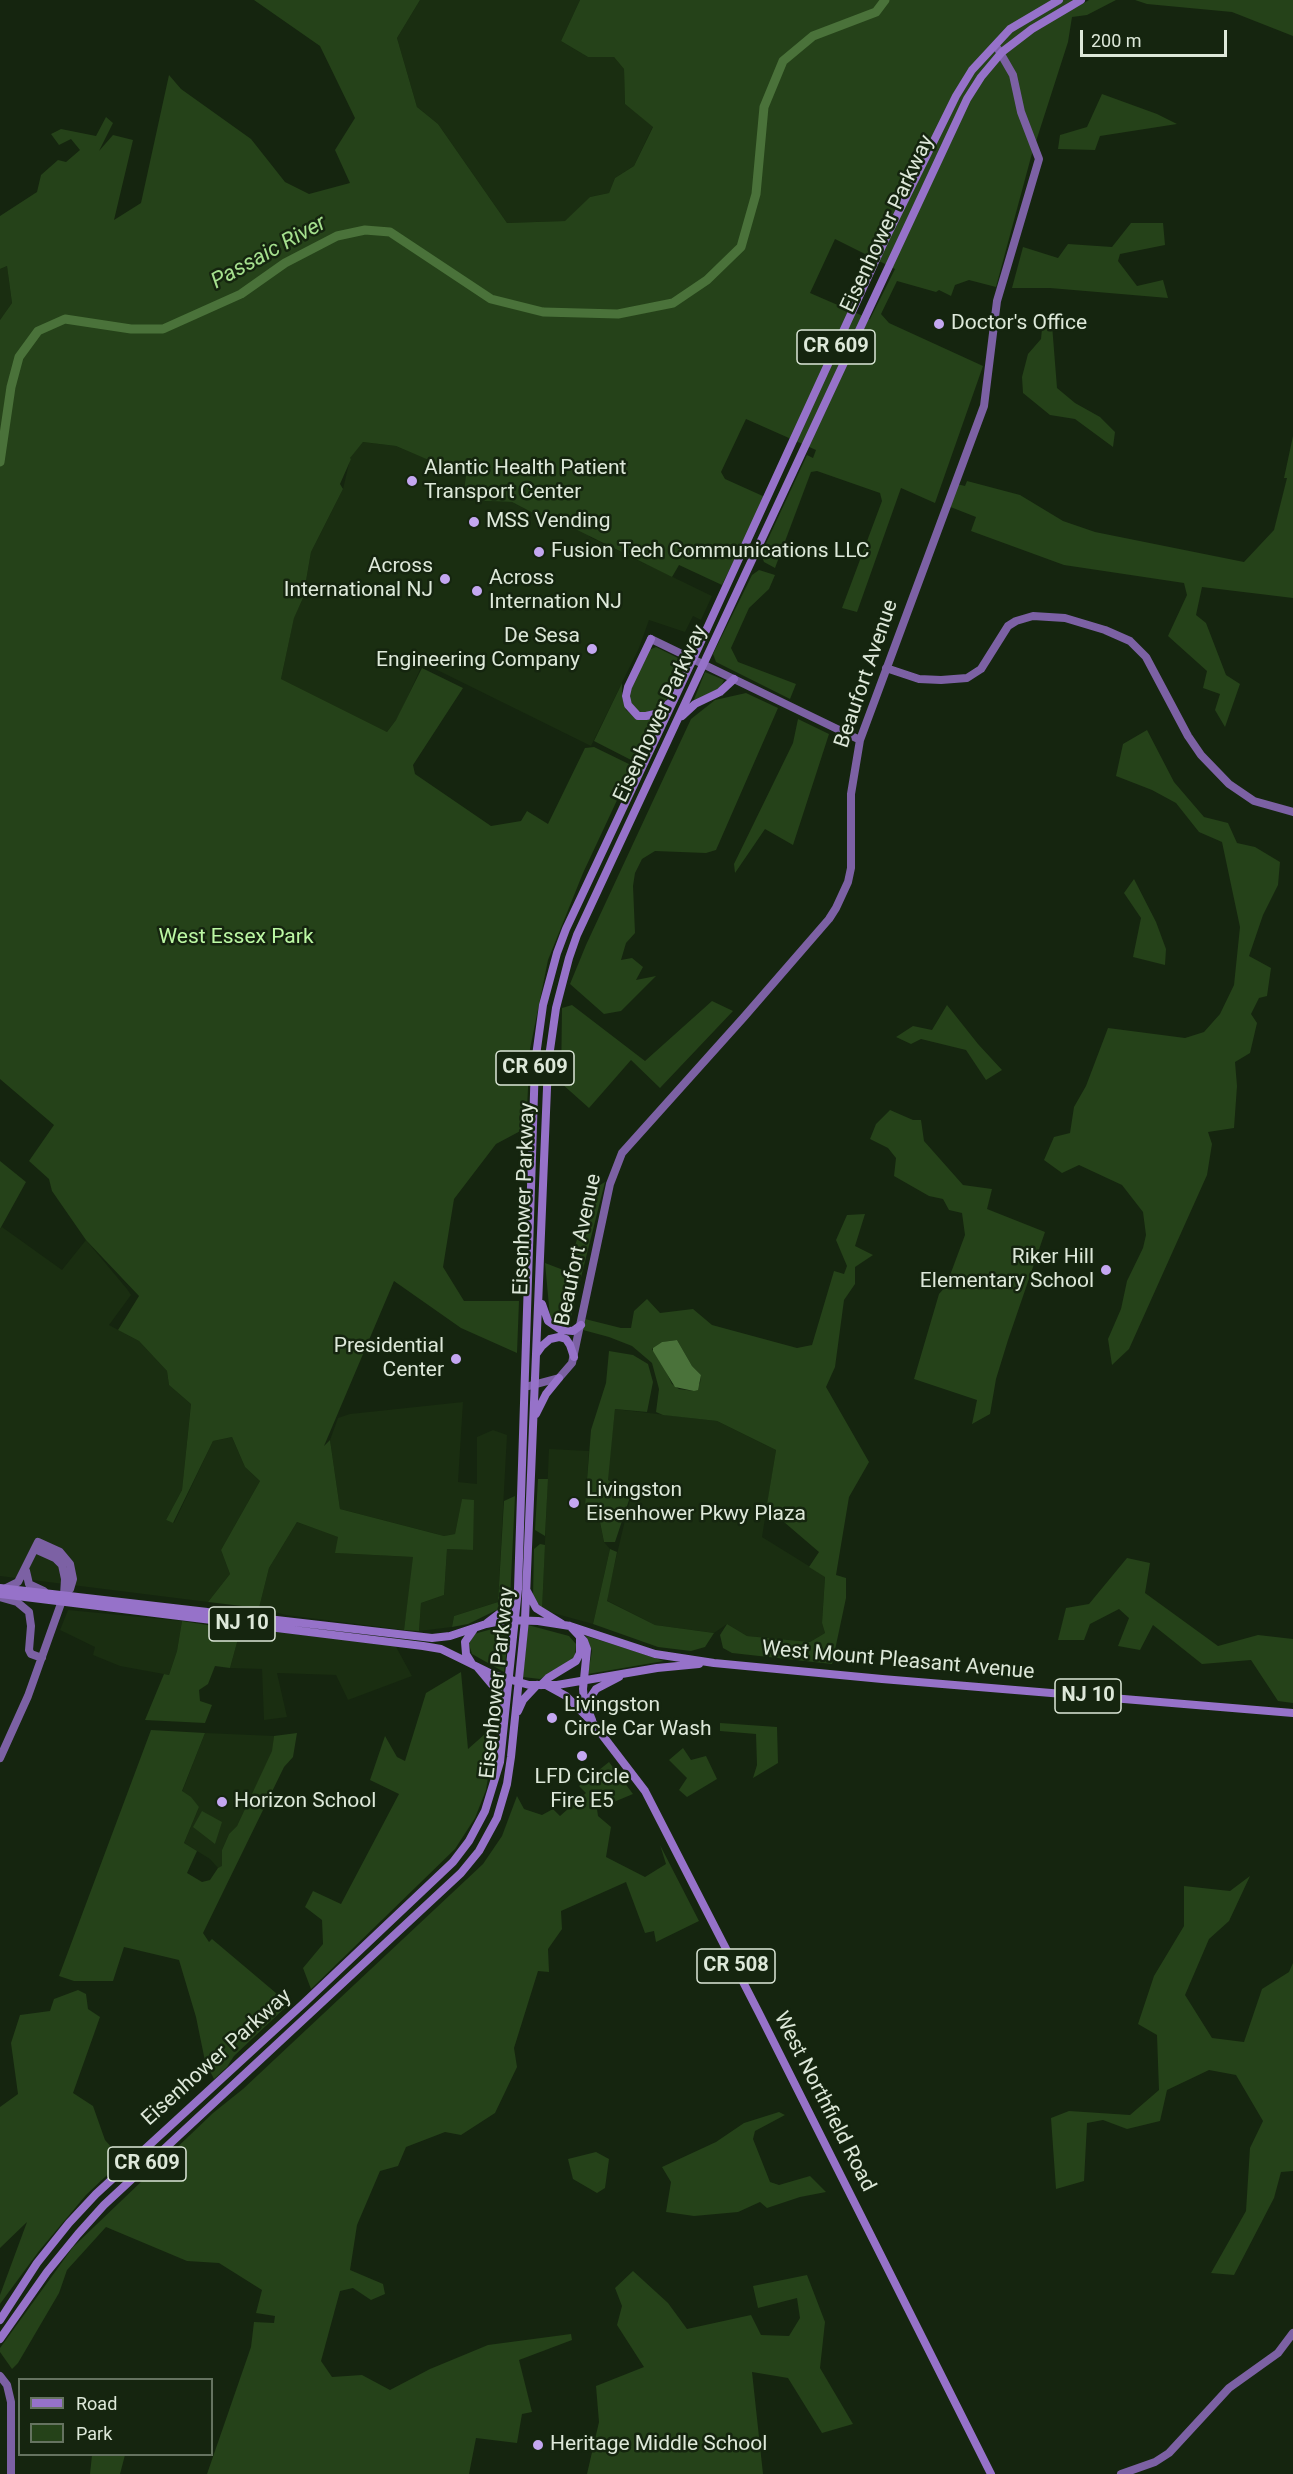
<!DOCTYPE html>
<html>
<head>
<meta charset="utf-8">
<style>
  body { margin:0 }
  #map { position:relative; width:1293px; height:2474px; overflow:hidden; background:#15250f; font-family:Roboto,sans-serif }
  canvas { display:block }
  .legend { position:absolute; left:18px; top:2378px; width:195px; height:78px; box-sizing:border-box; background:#15250f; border:2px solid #657360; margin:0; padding:8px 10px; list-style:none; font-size:18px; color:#dde8d9 }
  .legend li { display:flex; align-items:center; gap:12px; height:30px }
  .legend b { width:30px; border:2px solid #657360 }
  .scale { position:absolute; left:1080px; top:30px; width:147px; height:27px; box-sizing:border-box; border:3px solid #dde8d9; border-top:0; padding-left:8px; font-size:18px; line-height:21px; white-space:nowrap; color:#dde8d9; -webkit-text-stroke:4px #15250f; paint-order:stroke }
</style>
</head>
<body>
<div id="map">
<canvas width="1293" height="2474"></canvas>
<ul class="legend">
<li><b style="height:8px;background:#9672c9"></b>Road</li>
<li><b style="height:16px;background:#254219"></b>Park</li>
</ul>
<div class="scale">200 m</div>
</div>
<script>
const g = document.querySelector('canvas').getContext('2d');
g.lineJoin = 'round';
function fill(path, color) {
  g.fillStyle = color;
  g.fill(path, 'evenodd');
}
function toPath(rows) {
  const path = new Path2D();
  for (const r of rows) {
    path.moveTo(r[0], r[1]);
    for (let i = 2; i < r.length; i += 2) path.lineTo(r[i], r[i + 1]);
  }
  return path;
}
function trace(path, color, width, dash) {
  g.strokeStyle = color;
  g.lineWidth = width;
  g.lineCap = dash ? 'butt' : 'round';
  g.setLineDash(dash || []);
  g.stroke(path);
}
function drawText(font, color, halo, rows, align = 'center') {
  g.font = font + ' Roboto,sans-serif';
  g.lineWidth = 5;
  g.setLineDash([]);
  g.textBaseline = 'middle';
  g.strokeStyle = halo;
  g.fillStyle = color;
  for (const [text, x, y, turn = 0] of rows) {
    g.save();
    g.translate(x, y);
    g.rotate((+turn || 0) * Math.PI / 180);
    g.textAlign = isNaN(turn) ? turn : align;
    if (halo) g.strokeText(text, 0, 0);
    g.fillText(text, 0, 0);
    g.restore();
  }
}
const built = toPath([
  [420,0,580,0,561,41,588,57,614,57,624,69,625,104,653,126,634,166,615,178,609,193,590,197,566,221,507,223,438,124,417,107,397,38],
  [7,266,12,303,0,320,0,269],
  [363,442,396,446,466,475,485,501,512,502,539,516,570,505,590,537,712,596,701,620,693,616,685,632,649,620,639,648,591,746,423,663,399,716,387,732,281,679,294,617,303,598,311,552,343,489,351,455],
  [2,1227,62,1270,86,1240,127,1289,131,1295,109,1325,139,1341,167,1371,169,1385,191,1404,182,1490,166,1520,174,1523,213,1441,232,1437,245,1467,260,1481,221,1550,230,1574,208,1602,0,1576,0,1229],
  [463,1402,458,1482,477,1484,477,1437,493,1430,507,1435,498,1602,454,1616,452,1627,419,1631,421,1603,444,1595,447,1549,473,1550,462,1500,455,1534,444,1536,340,1509,330,1440,338,1418,350,1414],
  [615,1409,717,1421,776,1450,762,1537,825,1576,822,1623,825,1633,810,1642,747,1636,727,1624,714,1633,655,1625,606,1600,632,1491,607,1480],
  [549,1449,589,1451,585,1505,600,1522,604,1542,610,1549,593,1624,542,1610],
  [297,1522,339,1537,336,1553,414,1557,404,1630,286,1615,259,1608,269,1568],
  [68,1610,182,1621,177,1651,169,1675,120,1666,93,1655,95,1647,60,1630],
  [241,1628,395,1645,412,1676,348,1700,336,1675,277,1673,287,1717,264,1720,262,1669,230,1668],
  [205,1733,274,1736,273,1751,237,1826,229,1834,222,1850,222,1867,218,1868,210,1859,184,1843,199,1807,182,1792]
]);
const green = toPath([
  [254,0,420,0,397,38,417,107,438,124,507,223,565,221,590,197,609,193,615,178,634,166,653,127,625,104,624,69,614,57,588,57,561,41,580,0,1075,0,1075,8,1089,0,1116,0,1087,15,1072,17,1068,42,1031,157,996,287,969,280,955,285,951,296,939,290,936,292,897,281,881,314,889,323,983,366,935,503,901,488,857,612,842,608,882,501,880,493,817,471,811,472,775,568,764,562,761,554,807,455,813,458,816,450,746,419,721,472,725,479,765,497,722,585,679,565,672,577,545,514,539,516,512,502,485,501,464,491,466,476,396,446,363,442,350,458,351,459,340,484,343,489,311,552,303,598,294,618,281,679,387,732,396,720,422,668,463,688,413,765,415,774,491,826,521,821,527,811,548,824,585,748,594,747,633,766,583,873,548,960,530,1049,526,1128,496,1144,454,1199,443,1267,464,1301,519,1301,517,1353,461,1328,394,1281,324,1446,330,1440,340,1509,444,1536,455,1534,462,1499,474,1500,473,1550,447,1549,444,1595,421,1603,419,1631,404,1630,413,1557,335,1553,338,1537,297,1522,269,1568,259,1608,208,1602,230,1574,221,1550,260,1481,245,1467,232,1437,213,1441,173,1523,166,1520,182,1490,191,1404,169,1385,167,1371,139,1341,118,1330,139,1296,86,1240,52,1191,49,1179,29,1161,54,1125,0,1079,0,320,12,303,7,266,0,269,0,216,37,192,41,175,58,160,66,162,80,150,71,139,59,145,51,134,61,129,96,136,106,117,113,123,99,151,113,135,133,140,114,220,141,203,169,75,181,89,251,139,285,182,309,194,350,183,335,150,355,118,320,46],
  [835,239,895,269,870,319,810,293],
  [1135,0,1293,0,1293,36,1232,12,1147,4],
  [1102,94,1157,114,1177,124,1100,136,1095,150,1058,149,1060,135,1087,127],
  [1131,223,1163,223,1165,245,1120,254,1118,261,1137,286,1163,280,1168,298,1050,288,1012,288,1023,247,1058,258,1068,244,1112,247],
  [1051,312,1057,388,1075,403,1100,417,1115,432,1113,447,1075,419,1050,415,1023,393,1022,377,1028,354,1041,339,1043,319],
  [1293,436,1293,598,1202,587,1196,615,1206,623,1226,675,1240,684,1225,727,1215,710,1220,694,1203,688,1207,671,1168,636,1187,595,1184,583,1064,565,971,531,976,517,948,506,957,484,965,486,967,481,1020,495,1063,521,1095,532,1244,562,1274,530,1287,478,1284,478],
  [759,570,775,575,769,589,749,608,731,648,738,662,796,684,790,699,716,662,713,654,752,575],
  [656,647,678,658,684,665,669,697,658,708,645,713,636,711,630,701,631,684,649,650],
  [705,672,724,680,720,688,693,702],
  [622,683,622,697,626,710,639,720,658,718,640,760,635,762,594,741],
  [746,693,778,708,716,850,706,853,655,851,642,859,635,873,633,886,635,933,626,943,621,960,632,958,643,967,636,980,656,976,621,1011,604,1014,570,984,586,945,691,719,715,700],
  [798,719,829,734,793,845,765,829,735,873,734,864,793,743],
  [1147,730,1174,782,1204,817,1228,823,1237,843,1255,847,1280,862,1278,885,1263,915,1249,956,1271,968,1267,996,1259,998,1251,1014,1257,1023,1250,1053,1235,1062,1237,1086,1234,1128,1208,1132,1212,1144,1207,1175,1129,1349,1112,1365,1108,1339,1121,1309,1127,1281,1143,1248,1146,1235,1143,1212,1122,1185,1079,1165,1062,1173,1044,1160,1054,1137,1070,1133,1074,1107,1086,1086,1108,1028,1185,1038,1204,1032,1220,1014,1234,985,1240,927,1222,842,1199,832,1176,803,1152,790,1116,776,1123,744],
  [1134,879,1156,922,1166,949,1165,965,1133,957,1141,918,1124,893],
  [712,1001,733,1011,660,1088,631,1060,589,1108,561,1083,562,1008,572,1005,645,1061],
  [947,1005,978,1044,1002,1070,986,1080,966,1050,921,1039,911,1044,896,1037,913,1026,932,1030],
  [890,1110,913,1120,921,1120,924,1141,963,1185,992,1189,987,1209,1045,1232,1008,1340,996,1379,990,1414,972,1424,977,1400,914,1379,939,1294,946,1286,965,1235,962,1213,949,1210,943,1199,929,1196,894,1176,896,1158,888,1148,870,1139,876,1124],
  [0,1161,26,1182,0,1229],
  [605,1182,568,1329,550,1317,545,1263,566,1271,595,1188],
  [865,1214,855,1246,873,1255,855,1267,855,1284,844,1300,835,1367,826,1387,869,1462,849,1497,836,1575,846,1578,846,1598,832,1664,732,1653,723,1648,720,1635,727,1624,747,1636,810,1642,825,1633,822,1623,825,1577,809,1567,819,1552,784,1522,779,1511,767,1504,776,1450,717,1421,663,1415,656,1412,659,1389,652,1363,632,1346,609,1337,583,1330,585,1319,621,1328,631,1328,634,1311,647,1299,660,1313,693,1309,712,1325,797,1348,812,1345,834,1271,844,1274,847,1266,836,1240,847,1215],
  [677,1340,692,1366,701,1375,700,1383,694,1391,679,1389,672,1384,664,1367,652,1349,662,1342],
  [609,1351,633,1355,648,1364,653,1382,647,1412,615,1409,608,1480,632,1491,615,1542,604,1542,600,1522,585,1505,591,1430,606,1383],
  [538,1479,548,1479,545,1536,535,1530],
  [515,1496,510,1600,503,1607,468,1624,452,1627,454,1616,498,1602,504,1501],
  [540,1544,545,1545,542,1610,533,1597,534,1549],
  [610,1549,617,1552,607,1601,655,1625,714,1633,705,1647,691,1651,658,1647,593,1624],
  [1127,1558,1150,1563,1145,1593,1218,1646,1258,1635,1293,1639,1293,1703,1278,1701,1251,1660,1202,1664,1153,1625,1140,1650,1118,1646,1129,1618,1119,1609,1090,1624,1084,1640,1058,1640,1066,1608,1089,1604],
  [182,1621,220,1627,241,1628,230,1668,215,1666,208,1684,199,1690,200,1701,212,1705,205,1723,145,1720,164,1674,169,1675,177,1651],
  [510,1624,504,1672,472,1654,469,1644,474,1634],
  [528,1625,569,1636,576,1644,575,1658,540,1679,523,1677],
  [586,1636,615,1645,664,1661,588,1674,592,1651],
  [461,1672,468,1749,485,1734,493,1746,486,1790,475,1818,455,1849,311,1989,303,1968,323,1944,322,1920,305,1907,313,1891,341,1904,399,1794,370,1780,385,1736,397,1757,405,1761,426,1693],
  [720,1723,777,1727,778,1763,753,1778,757,1765,756,1734,720,1731],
  [151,1730,205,1733,182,1791,191,1797,199,1807,184,1843,197,1851,187,1873,202,1882,210,1880,218,1868,222,1866,222,1850,229,1834,237,1826,272,1751,274,1736,297,1733,293,1757,284,1767,203,1933,209,1942,212,1939,289,2004,234,2056,227,2067,214,2079,205,2061,196,2017,179,1960,124,1947,113,1981,74,1981,59,1976],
  [683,1748,691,1760,706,1756,717,1779,687,1797,679,1790,687,1778,669,1760],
  [609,1762,633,1794,597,1809,598,1816,611,1827,606,1857,645,1877,666,1864,660,1845,699,1921,656,1942,654,1931,645,1933,626,1882,561,1911,562,1929,548,1949,549,1972,538,1971,514,2048,517,2067,495,2113,461,2135,445,2132,406,2147,398,2166,380,2171,357,2225,350,2270,383,2284,385,2294,371,2300,353,2288,340,2291,321,2361,332,2377,362,2375,390,2390,430,2369,488,2345,571,2334,572,2340,519,2360,532,2412,522,2414,517,2443,476,2438,469,2474,207,2474,251,2347,254,2322,274,2323,275,2316,256,2313,262,2290,219,2263,187,2261,106,2227,67,2270,59,2293,18,2363,12,2369,0,2352,0,2348,73,2247,213,2113,243,2089,483,1864,502,1836,517,1796,524,1809,542,1815,553,1809,560,1816,586,1793,579,1786],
  [202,1811,222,1822,215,1844,193,1827],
  [1250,1876,1229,1921,1209,1939,1185,1995,1212,2038,1244,2042,1262,1989,1289,1972,1293,1963,1293,2171,1281,2172,1274,2198,1234,2275,1211,2273,1246,2211,1250,2148,1263,2121,1236,2075,1209,2070,1167,2090,1160,2121,1127,2129,1103,2120,1087,2123,1084,2181,1056,2189,1051,2118,1069,2111,1130,2115,1159,2090,1157,2035,1138,2024,1154,1976,1184,1926,1184,1886,1230,1891],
  [78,1990,86,1994,88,2009,100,2017,73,2093,93,2106,105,2140,123,2160,86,2195,39,2251,0,2304,0,2295,27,2222,0,2248,0,2107,18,2094,11,2043,20,2015,50,2011,54,1999],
  [779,2112,785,2115,755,2131,753,2139,770,2182,779,2185,810,2176,826,2192,800,2197,767,2208,760,2202,738,2212,694,2216,666,2212,671,2182,662,2167,716,2142,744,2123],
  [596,2152,609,2159,605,2188,597,2193,573,2179,568,2159],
  [633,2271,668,2303,687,2329,751,2315,761,2335,789,2336,800,2318,797,2298,758,2308,753,2286,807,2275,825,2322,820,2368,853,2424,822,2433,788,2378,752,2372,763,2474,587,2474,599,2422,596,2386,644,2367,617,2325,622,2306,615,2288],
  [92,2455,125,2455,120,2474,90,2474]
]);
const water = toPath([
  [677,1340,692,1366,701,1375,698,1390,694,1391,675,1387,653,1351,653,1348,662,1342]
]);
const river = toPath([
  [0,462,11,387,19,357,38,331,65,319,131,329,163,329,241,294,285,263,337,236,365,230,390,232,491,299,543,312,618,314,673,303,707,280,741,247,756,194,764,107,783,61,813,36,876,12,885,0]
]);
const secondary = toPath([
  [651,639,860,740],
  [886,668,919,679,941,680,967,678,981,669,1008,626,1016,621,1033,616,1065,618,1105,630,1130,641,1146,657,1188,736,1201,755,1229,784,1254,801,1293,812],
  [529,1386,559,1378,572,1363,610,1184,622,1153,744,1017,829,919,836,908,848,882,851,868,851,794,860,740,984,406,997,301,1039,159,1021,112,1013,75,998,49],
  [26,1571,29,1584,44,1591],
  [6,1588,18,1582,38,1542,60,1552,70,1564,73,1579,70,1589,64,1595],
  [0,1597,17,1602,29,1612,31,1626,29,1650,31,1654,42,1658],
  [0,1758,28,1696,64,1595,65,1579,62,1565,55,1558,35,1549],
  [0,2376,7,2385,11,2402,11,2474],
  [1121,2474,1155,2462,1169,2453,1229,2388,1278,2353,1293,2333]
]);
const primary = toPath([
  [651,639,628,687,626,696,628,705,638,716,646,716,655,714,671,702],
  [682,716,695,704,720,692,734,679],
  [542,1304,548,1321,561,1330,573,1331,581,1325],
  [537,1353,542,1346,550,1339,559,1337,566,1339,570,1345,574,1357],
  [536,1414,546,1394,559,1378],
  [0,1588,432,1638,450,1636,486,1624,506,1620,538,1621,570,1626,655,1654,714,1663,882,1679,1293,1713],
  [527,1591,536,1608,562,1624],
  [0,1594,423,1646,441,1649,494,1675,529,1685,557,1685,657,1668,699,1664],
  [487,1623,508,1607,514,1594],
  [570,1626,584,1641,587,1649,583,1689,584,1700,592,1720],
  [471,1662,466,1654,465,1642,474,1629],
  [478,1668,499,1693,502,1707],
  [541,1685,548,1678,576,1661,580,1653,580,1638],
  [546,1685,566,1696,593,1723,645,1791,759,2013,991,2474],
  [587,1708,590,1698,596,1689,619,1677],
  [518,1711,523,1700,537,1685],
  [0,2320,37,2263,69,2223,96,2194,304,2003,453,1862,469,1841,485,1811,500,1762,518,1589,535,1063,543,1005,557,953,566,929,693,659,884,242,956,96,972,70,1010,29,1059,0],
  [0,2339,47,2272,78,2234,104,2205,461,1873,479,1851,497,1818,507,1784,511,1757,525,1620,548,1064,556,1008,569,958,577,935,967,99,981,77,1002,52,1032,29,1081,0]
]);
const markers = [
  [939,324,6,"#c4a7f1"],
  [412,481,6,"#c4a7f1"],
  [474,522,6,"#c4a7f1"],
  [539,552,6,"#c4a7f1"],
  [445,579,6,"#c4a7f1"],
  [477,591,6,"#c4a7f1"],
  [592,649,6,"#c4a7f1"],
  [1106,1270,6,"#c4a7f1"],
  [456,1359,6,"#c4a7f1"],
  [574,1503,6,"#c4a7f1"],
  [552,1718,6,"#c4a7f1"],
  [582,1756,6,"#c4a7f1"],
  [222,1802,6,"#c4a7f1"],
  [538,2445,6,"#c4a7f1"]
];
const shields = [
  [836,347,78],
  [535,1068,78],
  [242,1624,66],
  [1088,1696,66],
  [736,1966,78],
  [147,2164,78]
];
const shieldNames = [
  ["CR 609",836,347],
  ["CR 609",535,1068],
  ["NJ 10",242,1624],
  ["NJ 10",1088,1696],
  ["CR 508",736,1966],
  ["CR 609",147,2164]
];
const streetNames = [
  ["Eisenhower Parkway",888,224,-65],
  ["Beaufort Avenue",867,674,-71],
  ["Eisenhower Parkway",661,714,-65],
  ["Eisenhower Parkway",525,1199,-88],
  ["Beaufort Avenue",579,1250,-78],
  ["West Mount Pleasant Avenue",898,1661,5],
  ["Eisenhower Parkway",498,1683,-84],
  ["Eisenhower Parkway",217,2058,-42],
  ["West Northfield Road",824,2102,63]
];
const poiNames = [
  ["Doctor's Office",951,324],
  ["Alantic Health Patient",424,469],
  ["Transport Center",424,493],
  ["MSS Vending",486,522],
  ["Fusion Tech Communications LLC",551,552],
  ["Across",433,567,"right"],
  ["International NJ",433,591,"right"],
  ["Across",489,579],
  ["Internation NJ",489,603],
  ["De Sesa",580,637,"right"],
  ["Engineering Company",580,661,"right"],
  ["Riker Hill",1094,1258,"right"],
  ["Elementary School",1094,1282,"right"],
  ["Presidential",444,1347,"right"],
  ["Center",444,1371,"right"],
  ["Livingston",586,1491],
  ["Eisenhower Pkwy Plaza",586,1515],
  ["Livingston",564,1706],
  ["Circle Car Wash",564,1730],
  ["LFD Circle",582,1778,"center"],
  ["Fire E5",582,1802,"center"],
  ["Horizon School",234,1802],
  ["Heritage Middle School",550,2445]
];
const parkNames = [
  ["West Essex Park",236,938]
];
const waterNames = [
  ["Passaic River",269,253,-29]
];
fill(built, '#1a2e11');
fill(green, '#254219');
fill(water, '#4a723a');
trace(river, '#4a723a', 9);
trace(secondary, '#7c61a4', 8);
trace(primary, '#9672c9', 8);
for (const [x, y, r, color] of markers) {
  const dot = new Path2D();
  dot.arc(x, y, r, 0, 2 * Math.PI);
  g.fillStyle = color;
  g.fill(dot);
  trace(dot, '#15250f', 2);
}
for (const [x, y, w] of shields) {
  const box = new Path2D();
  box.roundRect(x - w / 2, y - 17, w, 34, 4.5);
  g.fillStyle = '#15250f';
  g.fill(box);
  trace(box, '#dde8d9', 1.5);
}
drawText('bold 20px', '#dde8d9', null, shieldNames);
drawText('21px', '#dde8d9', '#15250f', streetNames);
drawText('21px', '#dde8d9', '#15250f', poiNames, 'left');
drawText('21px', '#bcf8a4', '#15250f', parkNames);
drawText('italic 22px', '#a5e08e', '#15250f', waterNames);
</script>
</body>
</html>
